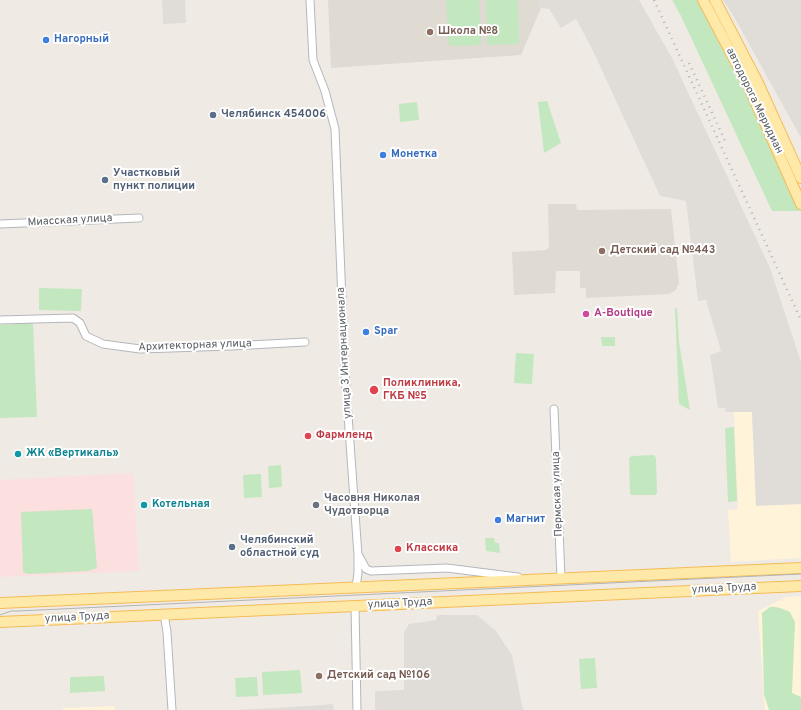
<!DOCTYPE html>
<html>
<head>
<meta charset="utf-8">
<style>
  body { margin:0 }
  canvas { display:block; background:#efebe4 }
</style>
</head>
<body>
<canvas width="801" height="710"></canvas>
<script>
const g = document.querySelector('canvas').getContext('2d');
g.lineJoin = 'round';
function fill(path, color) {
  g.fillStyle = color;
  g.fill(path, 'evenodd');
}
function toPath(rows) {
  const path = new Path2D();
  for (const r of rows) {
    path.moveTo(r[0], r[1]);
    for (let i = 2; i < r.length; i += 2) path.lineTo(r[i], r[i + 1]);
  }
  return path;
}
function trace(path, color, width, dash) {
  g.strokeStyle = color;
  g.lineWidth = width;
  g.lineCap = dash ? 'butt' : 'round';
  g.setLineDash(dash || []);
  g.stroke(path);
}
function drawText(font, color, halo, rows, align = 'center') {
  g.font = font + ' Overpass,sans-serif';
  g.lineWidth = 4;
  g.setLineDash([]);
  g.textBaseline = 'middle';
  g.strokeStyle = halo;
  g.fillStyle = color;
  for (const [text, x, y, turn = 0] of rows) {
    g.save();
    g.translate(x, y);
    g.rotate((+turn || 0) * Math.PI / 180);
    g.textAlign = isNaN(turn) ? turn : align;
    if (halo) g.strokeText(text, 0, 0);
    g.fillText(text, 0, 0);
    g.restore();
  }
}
const commercial = toPath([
  [734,412,752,412,756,505,801,504,801,558,731,562,728,510,738,509],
  [801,596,801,710,765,710,758,611,786,597],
  [115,706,115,710,63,710,63,708]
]);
const industrial = toPath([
  [162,0,185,0,186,23,163,24],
  [537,0,639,0,672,58,770,268,801,362,801,504,756,506,752,412,726,412,725,408,718,408,710,355,721,351,706,300,698,301,686,201,660,196,592,49,576,19,561,28,549,9,541,8],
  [723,0,801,0,801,138,733,15],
  [437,615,477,615,496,631,512,655,523,710,375,710,375,691,404,690,404,632,409,624,436,620],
  [333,704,334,710,237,710,307,706]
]);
const education = toPath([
  [328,0,537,0,541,8,521,55,331,68],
  [548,204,576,204,577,210,671,209,679,283,676,290,669,294,586,298,586,288,580,288,580,271,556,271,555,293,514,295,512,252,546,250,549,247]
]);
const medical = toPath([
  [133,473,139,571,0,577,0,480]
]);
const green = toPath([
  [446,0,479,0,481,41,480,44,477,45,452,46,449,45],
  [486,0,518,0,519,44,487,45],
  [672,0,697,0,759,120,801,211,772,211,680,14],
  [547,101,561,143,544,153,538,102],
  [417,102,419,120,400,122,399,104],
  [39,288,82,289,81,311,39,310],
  [677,307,679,342,690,410,679,404,675,309],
  [33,323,37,417,0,418,0,325],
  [601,337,615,337,615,346,602,346],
  [516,353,534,354,532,384,514,383],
  [734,427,737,501,728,502,725,428],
  [654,455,656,458,657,493,655,495,631,495,630,493,629,458,632,456],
  [281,465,282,487,269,488,268,466],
  [261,474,262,497,244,498,243,475],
  [92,509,97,568,88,571,28,574,25,573,23,572,21,512],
  [485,538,494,538,495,543,499,543,500,553,486,551],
  [770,607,776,607,783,609,790,612,795,622,792,693,801,697,801,710,769,710,764,694,762,613],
  [595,658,597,688,581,689,579,659],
  [300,670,302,693,263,695,262,672],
  [104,676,105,691,70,693,70,677],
  [257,677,258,696,236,697,235,678]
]);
const street = toPath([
  [310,0,313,60,325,91,335,129,345,373,358,555,358,573,356,587],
  [0,224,139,218],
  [0,320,73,318,80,323,86,336,103,344,140,349,232,346,305,342],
  [554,409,561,578],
  [359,556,366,569,371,571,447,568,518,577],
  [355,606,357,710],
  [164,614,167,632,172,710]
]);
const primary = toPath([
  [703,0,749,87,801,204],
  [715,0,758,83,801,178],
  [0,603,801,568],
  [0,622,801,586]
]);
const tram = toPath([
  [0,615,11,611,18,611,801,574]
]);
const rail = toPath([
  [654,0,801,320],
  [689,63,726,143]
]);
const markers = [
  [430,32,4,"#8d6e63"],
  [46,40,4,"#3f7fe0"],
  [213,115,4,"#5c6f8a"],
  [383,155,4,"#3f7fe0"],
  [105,180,4,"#5c6f8a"],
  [602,251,4,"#8d6e63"],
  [586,314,4,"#d1479c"],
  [366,332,4,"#3f7fe0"],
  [374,390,5,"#e0444e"],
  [308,436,4,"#e0444e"],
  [18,454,4,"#0f9aa8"],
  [144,505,4,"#0f9aa8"],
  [316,505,4,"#6b7280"],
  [498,520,4,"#3f7fe0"],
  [232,547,4,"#5c6f8a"],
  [398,549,4,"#e0444e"],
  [319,676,4,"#8d6e63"]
];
const educationNames = [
  ["Школа №8",438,32],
  ["Детский сад №443",610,251],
  ["Детский сад №106",327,676]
];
const shopNames = [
  ["Нагорный",54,40],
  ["Монетка",391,155],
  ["Spar",374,332],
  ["Магнит",506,520]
];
const streetNames = [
  ["автодорога Меридиан",754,101,64],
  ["Миасская улица",70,221,-3],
  ["Архитекторная улица",195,346,-2],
  ["улица 3 Интернационала",345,353,-93],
  ["Пермская улица",558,494,-92],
  ["улица Труда",724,589,-3],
  ["улица Труда",400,604,-3],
  ["улица Труда",77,618,-3]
];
const serviceNames = [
  ["Челябинск 454006",221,115],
  ["Участковый",113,174],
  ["пункт полиции",113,187],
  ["Челябинский",240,541],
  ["областной суд",240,554]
];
const hotelNames = [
  ["A-Boutique",594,314]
];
const healthNames = [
  ["Поликлиника,",383,384],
  ["ГКБ №5",383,397],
  ["Фармленд",316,436],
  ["Классика",406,549]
];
const cultureNames = [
  ["ЖК «Вертикаль»",26,454],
  ["Котельная",152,505]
];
const worshipNames = [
  ["Часовня Николая",324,499],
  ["Чудотворца",324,512]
];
fill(commercial, '#fff3d9');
fill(industrial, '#e0ddd8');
fill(education, '#dfdad2');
fill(medical, '#fcdfdf');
fill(green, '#c3e7bf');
trace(street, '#b4b7bb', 9);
trace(primary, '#f6bb55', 12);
trace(street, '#fff', 7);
trace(primary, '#ffe9a9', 10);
trace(tram, '#b3b4b5', 1);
trace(rail, '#b3b4b5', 2.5, [1, 5]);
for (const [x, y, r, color] of markers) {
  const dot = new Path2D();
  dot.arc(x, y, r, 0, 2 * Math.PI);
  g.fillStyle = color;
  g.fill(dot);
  trace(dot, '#fff', 1.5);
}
drawText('bold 11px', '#785e54', '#fff', educationNames, 'left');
drawText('bold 11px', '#366cbe', '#fff', shopNames, 'left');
drawText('11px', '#5c6165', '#fff', streetNames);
drawText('bold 11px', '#4e5e75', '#fff', serviceNames, 'left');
drawText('bold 11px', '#b23c85', '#fff', hotelNames, 'left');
drawText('bold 11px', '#be3a42', '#fff', healthNames, 'left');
drawText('bold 11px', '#0d838f', '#fff', cultureNames, 'left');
drawText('bold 11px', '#5b616d', '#fff', worshipNames, 'left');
</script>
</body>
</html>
